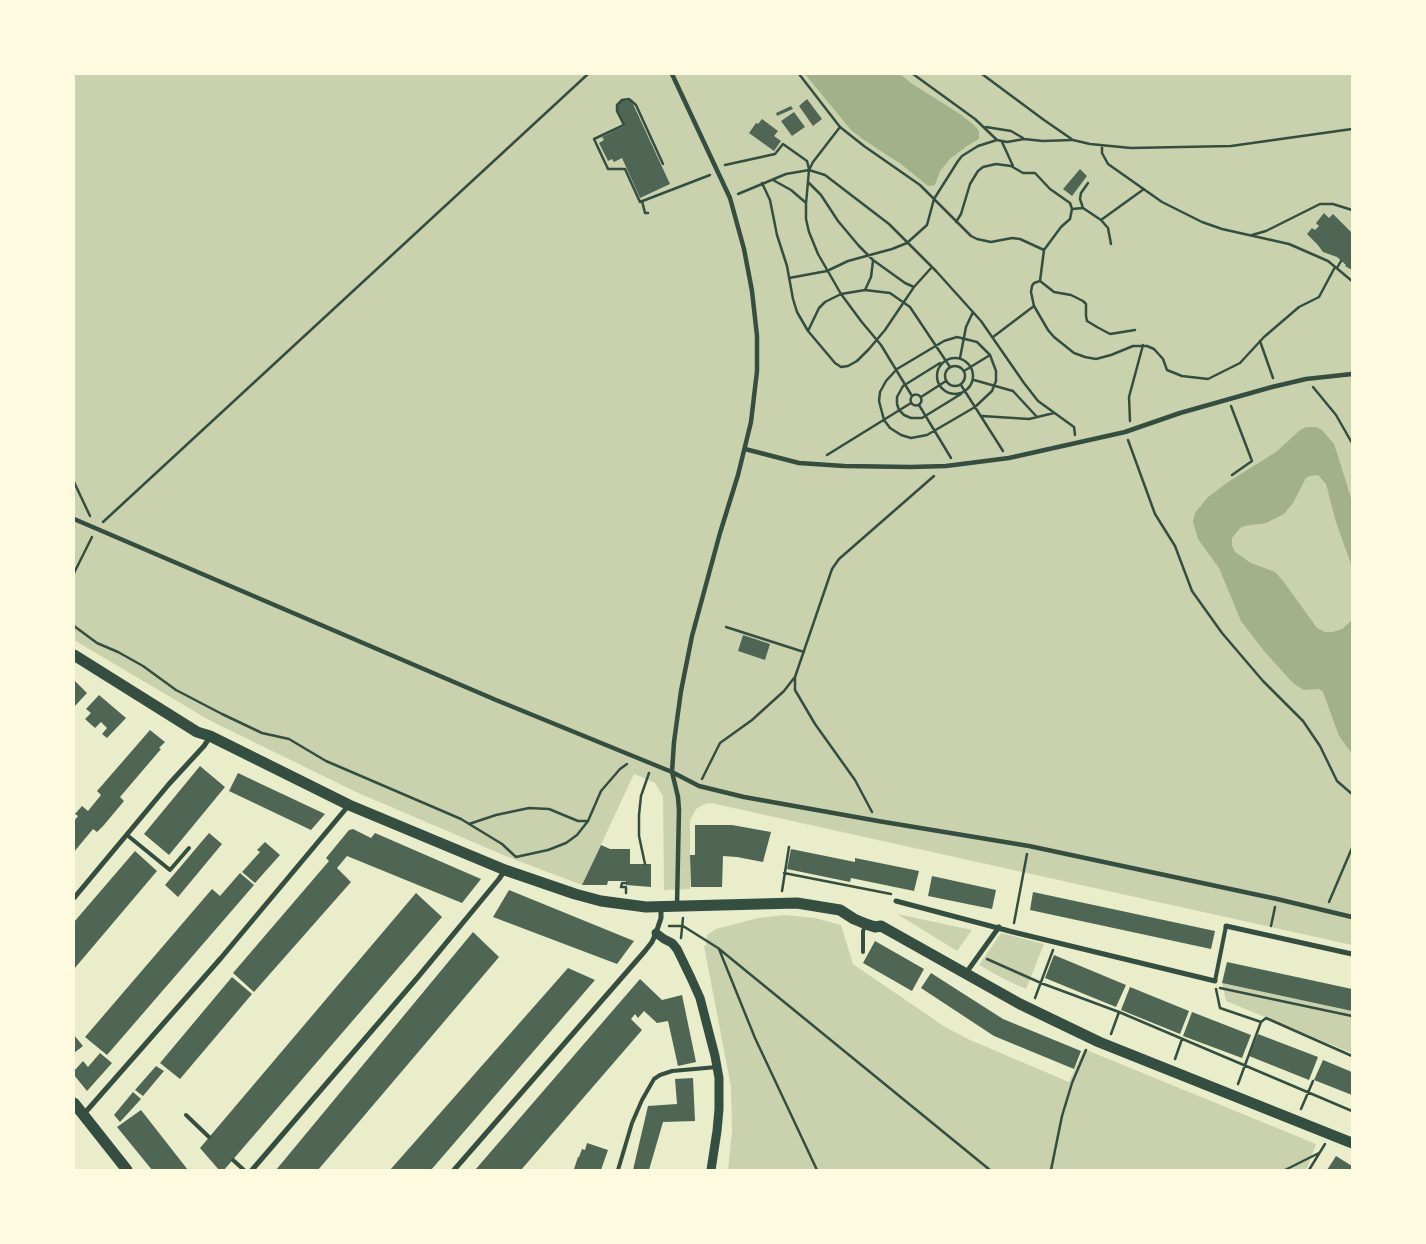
<!DOCTYPE html>
<html>
<head>
<meta charset="utf-8">
<style>
  body { margin:0 }
  #map { position:relative; width:1426px; height:1244px; overflow:hidden; background:#e9edc9; font-family:"Space Grotesk",sans-serif }
  canvas { display:block }
  .frame { position:absolute; inset:0; border:75px solid #fefae0; pointer-events:none }
</style>
</head>
<body>
<div id="map">
<canvas width="1426" height="1244"></canvas>
<div class="frame"></div>
</div>
<script>
const g = document.querySelector('canvas').getContext('2d');
g.lineJoin = 'round';
function fill(path, color) {
  g.fillStyle = color;
  g.fill(path, 'evenodd');
}
function toPath(rows) {
  const path = new Path2D();
  for (const r of rows) {
    if (r.length === 3) {
      path.moveTo(r[0] + r[2], r[1]);
      path.arc(r[0], r[1], r[2], 0, 2 * Math.PI);
      continue;
    }
    path.moveTo(r[0], r[1]);
    for (let i = 2; i < r.length; i += 2) path.lineTo(r[i], r[i + 1]);
  }
  return path;
}
function trace(path, color, width, dash) {
  g.strokeStyle = color;
  g.lineWidth = width;
  g.lineCap = dash ? 'butt' : 'round';
  g.setLineDash(dash || []);
  g.stroke(path);
}
const green = toPath([
  [74,74,1352,74,1352,945,711,803,705,804,696,809,690,820,690,889,664,890,663,796,655,783,634,774,582,885,508,857,356,792,209,720,74,640],
  [897,914,972,930,957,951],
  [785,915,815,918,841,925,853,964,945,1027,970,1040,1069,1082,1084,1049,1316,1144,1307,1168,1305,1170,728,1170,732,1132,731,1087,704,946,706,945,707,935,716,929,758,918],
  [1001,933,1044,944,1026,989,1004,979,979,965],
  [1222,983,1352,1011,1352,1053,1226,1001]
]);
const water = toPath([
  [805,74,900,74,911,83,960,114,974,125,979,131,979,139,967,146,951,158,940,171,935,185,928,186,901,164,864,140,851,130],
  [1306,427,1316,427,1322,430,1334,444,1337,453,1352,501,1352,567,1336,522,1326,484,1318,475,1310,476,1306,478,1293,503,1284,514,1266,523,1245,526,1240,528,1232,538,1232,545,1235,552,1251,563,1275,572,1283,581,1317,628,1325,632,1333,632,1342,629,1352,620,1352,677,1351,680,1352,754,1339,736,1323,692,1319,689,1304,690,1294,684,1264,651,1241,621,1219,568,1198,539,1193,522,1195,513,1208,497,1228,482,1276,452,1299,431]
]);
const building = toPath([
  [807,99,822,119,813,126,799,106],
  [629,100,633,104,670,184,640,198,622,158,614,162,612,159,608,161,599,143,604,140,602,137,625,126,618,111,618,105,622,101],
  [791,106,793,109,777,116,776,113],
  [794,112,805,127,792,136,781,121],
  [762,119,778,131,774,136,781,141,774,151,749,133,756,123,758,124],
  [1080,169,1087,176,1072,196,1063,189],
  [1324,213,1329,218,1333,214,1352,233,1352,270,1345,266,1346,265,1337,257,1323,252,1317,244,1307,234,1312,228,1315,230,1319,226,1316,223],
  [743,635,770,644,765,660,738,651],
  [74,680,87,693,74,707],
  [99,695,126,718,107,738,102,734,107,728,101,722,95,728,85,719,91,713,86,709],
  [150,730,165,742,159,748,161,749,120,797,124,801,104,825,97,832,93,829,74,852,74,821,78,816,75,814,82,806,88,811,101,795,97,791],
  [200,766,225,787,169,855,144,834],
  [238,773,259,783,325,814,311,830,229,791],
  [695,825,732,825,771,832,763,862,737,857,723,856,722,887,691,887,690,855,695,855],
  [353,829,371,838,375,833,481,879,462,903,347,856,337,868,351,882,254,992,233,973,329,861,326,858,349,830],
  [209,833,222,844,178,897,165,885],
  [265,842,280,855,255,883,242,872,260,852,257,850],
  [601,845,610,849,630,849,630,864,651,864,651,887,626,885,626,881,608,881,607,885,582,885],
  [791,849,855,862,855,858,919,871,914,891,851,878,850,882,787,869],
  [135,851,157,871,74,969,74,922],
  [240,873,254,885,107,1055,85,1037,212,889,220,896],
  [932,876,996,890,992,909,928,896],
  [509,890,634,941,617,964,493,917],
  [1033,892,1215,931,1211,949,1030,910],
  [416,893,442,917,224,1170,219,1170,200,1148],
  [473,932,499,957,318,1170,276,1170],
  [875,941,924,969,912,991,863,963],
  [1054,955,1126,985,1116,1007,1045,978],
  [1227,962,1352,989,1352,1011,1222,983],
  [568,968,595,980,431,1170,390,1170],
  [931,973,1003,1019,1081,1051,1074,1069,994,1036,921,988],
  [232,977,252,994,180,1079,160,1063],
  [640,979,662,1000,682,995,696,1062,678,1066,668,1021,657,1023,644,1011,638,1018,635,1014,631,1019,642,1030,521,1170,475,1170],
  [1130,987,1189,1011,1180,1034,1121,1010],
  [1192,1012,1251,1035,1242,1058,1183,1036],
  [1258,1034,1318,1057,1309,1080,1249,1056],
  [74,1035,83,1046,74,1053],
  [100,1053,112,1063,87,1091,74,1075,74,1071,83,1061,88,1067],
  [1323,1060,1352,1072,1352,1095,1314,1080],
  [156,1066,164,1071,143,1096,135,1090],
  [693,1078,695,1121,663,1122,649,1170,633,1170,648,1106,677,1104,675,1079],
  [133,1092,141,1099,120,1122,114,1115],
  [141,1110,188,1170,152,1170,117,1127],
  [587,1143,608,1150,601,1170,574,1169,578,1157,579,1157,582,1149,585,1150],
  [1336,1156,1352,1166,1352,1170,1327,1170]
]);
const path = toPath([
  [799,74,840,127,864,146,920,185,971,236,977,239,991,242,1012,238,1020,239,1044,250,1040,281,1034,283,1032,286,1031,292,1034,306,1048,330,1054,337,1074,353,1085,357,1096,359,1111,355,1133,346,1147,346,1154,349,1163,359,1167,370,1182,376,1208,379,1240,363,1264,337,1299,307,1319,297,1335,267],
  [913,74,975,119,997,140],
  [982,74,1044,120,1073,140,1090,144,1131,148,1231,146,1352,129],
  [840,127,813,162,809,170,806,204,806,219,809,232,818,254,841,294,861,321,881,345,912,396],
  [986,127,1011,131,1023,138],
  [1002,142,1013,166],
  [1102,147,1102,153,1108,164,1162,202,1202,222,1222,229,1289,244,1328,261,1352,281],
  [663,164,636,105,629,99,622,100,617,105,617,111,624,125,594,139,608,169,625,169,640,202,710,175],
  [725,165,775,154,783,144,807,161,809,169],
  [773,180,791,190,805,202],
  [808,182,821,195,838,221,859,246,873,260,905,283,914,287],
  [762,183,770,200,777,235,787,266,793,299,797,312,808,331,835,363,841,367,848,366,857,361,869,349,885,330,914,287,932,267],
  [738,194,786,174,809,170,825,175,889,224,936,271,981,321,1024,383,1038,401,1074,427,1075,435],
  [642,201,645,213,648,213],
  [1083,208,1080,199,1081,193,1088,183],
  [1072,209,1083,208,1101,220,1108,228,1111,244],
  [1101,220,1144,189],
  [956,222,961,214,970,184,978,171,983,167,996,164,1011,166,1023,173,1035,173,1050,189,1070,203,1072,209,1070,219,1061,227,1044,250],
  [1252,235,1266,231,1320,204,1333,204,1352,210],
  [1337,268,1341,261],
  [789,278,827,271,848,261,892,249,907,243,927,225,934,199,958,161,962,156,978,146,997,140,1007,142,1024,139,1043,141,1072,140],
  [1040,281,1054,292,1071,295,1083,301,1086,304,1086,316,1087,321,1097,327,1110,334,1135,330],
  [865,290,871,277,873,261],
  [808,331,819,308,825,302,841,294,865,290,890,293,910,307,950,367],
  [957,337,977,342,990,355,996,371,996,381,992,391,975,407,927,435,911,438,901,435,890,428,884,420,879,401,880,392,886,381,897,369,944,341,957,337],
  [993,337,1034,306],
  [1260,341,1273,378],
  [955,376,18],
  [960,358,966,327,973,312],
  [940,363,903,386,897,397,897,404,899,410,904,415,911,418,922,418,961,394],
  [955,376,10],
  [964,371,990,355],
  [974,380,1013,391,1037,417],
  [961,385,1003,451],
  [1313,387,1336,415,1352,443],
  [916,400,5.5],
  [921,397,946,381],
  [919,405,951,458],
  [1231,406,1252,461,1232,475],
  [982,416,1029,419,1054,413],
  [1130,421,1129,397,1143,345],
  [1128,440,1155,514,1175,546,1192,591,1222,633,1263,681,1303,721,1320,746,1337,781,1352,794],
  [827,455,911,403],
  [74,482,90,516],
  [103,522,588,74],
  [74,573,92,537],
  [74,626,97,643,118,652,143,666,176,690,222,714,262,733,289,739,326,761,461,819,502,844,516,857,548,850,566,843,577,835,588,821,601,791,620,769,627,764],
  [726,627,804,652],
  [702,779,720,743,752,720,784,691,794,678],
  [872,812,855,780,815,724,795,690,795,677,832,569,839,559,934,476],
  [469,824,496,815,529,808,549,809,578,821,588,821],
  [645,864,639,836,639,815,641,796,649,773],
  [784,873,891,894],
  [626,883,622,883,621,887,626,887,626,893],
  [782,891,789,847],
  [1329,902,1352,848],
  [1014,923,1027,854],
  [669,926,683,926,718,948,990,1170],
  [1271,926,1275,907],
  [681,938,683,918],
  [719,949,755,1038,817,1170],
  [987,959,1041,983,1119,1012,1352,1111],
  [1220,988,1352,1016],
  [1216,989,1220,1008,1261,1022,1266,1018,1352,1056],
  [1035,998,1053,950],
  [1111,1034,1119,1012],
  [1175,1059,1182,1039],
  [1238,1084,1261,1022],
  [1301,1109,1313,1081],
  [1051,1170,1062,1116,1072,1083,1086,1050],
  [1285,1170,1319,1153],
  [1309,1170,1325,1144]
]);
const service = toPath([
  [127,835,170,870,189,848],
  [863,952,863,931,865,926],
  [1215,981,1226,926],
  [186,1115,209,1137],
  [233,1160,244,1170],
  [618,1170,632,1123,642,1100,654,1079,660,1075,672,1071,717,1067]
]);
const pedestrian = toPath([
  [672,74,730,198,744,249,752,291,757,336,757,371,751,422,738,475,720,533,692,636,681,691,674,742,672,772,678,797,679,810,677,905],
  [745,449,799,463,844,466,911,467,946,466,1009,458,1125,432,1180,413,1272,387,1306,379,1352,374],
  [74,519,496,700,672,772,699,786,744,797,878,821,1029,846,1277,899,1352,917]
]);
const minor = toPath([
  [74,898,169,784,204,746,210,737],
  [896,901,1013,932,1215,981],
  [1226,926,1352,954],
  [966,973,999,927],
  [83,1115,221,958,349,805],
  [252,1170,418,977,499,879,505,870],
  [454,1170,645,951,652,942,656,933,661,918,661,907]
]);
const tertiary = toPath([
  [656,933,664,939,672,943,677,949,691,978,700,998,715,1056,719,1078,719,1109,717,1131,711,1170]
]);
const primary = toPath([
  [74,655,197,732,210,736,349,805,505,870,575,894,601,901,646,907,797,903,840,910,854,919,866,924,875,927,881,926,1020,1004,1099,1042,1352,1143],
  [74,1103,127,1170]
]);
fill(green, '#cad2ad');
fill(water, '#a3b18a');
fill(building, '#4f6655');
trace(path, '#344e41', 2.5);
trace(service, '#344e41', 4);
trace(pedestrian, '#344e41', 4.5);
trace(minor, '#344e41', 5);
trace(tertiary, '#344e41', 9);
trace(primary, '#344e41', 11);
</script>
</body>
</html>
